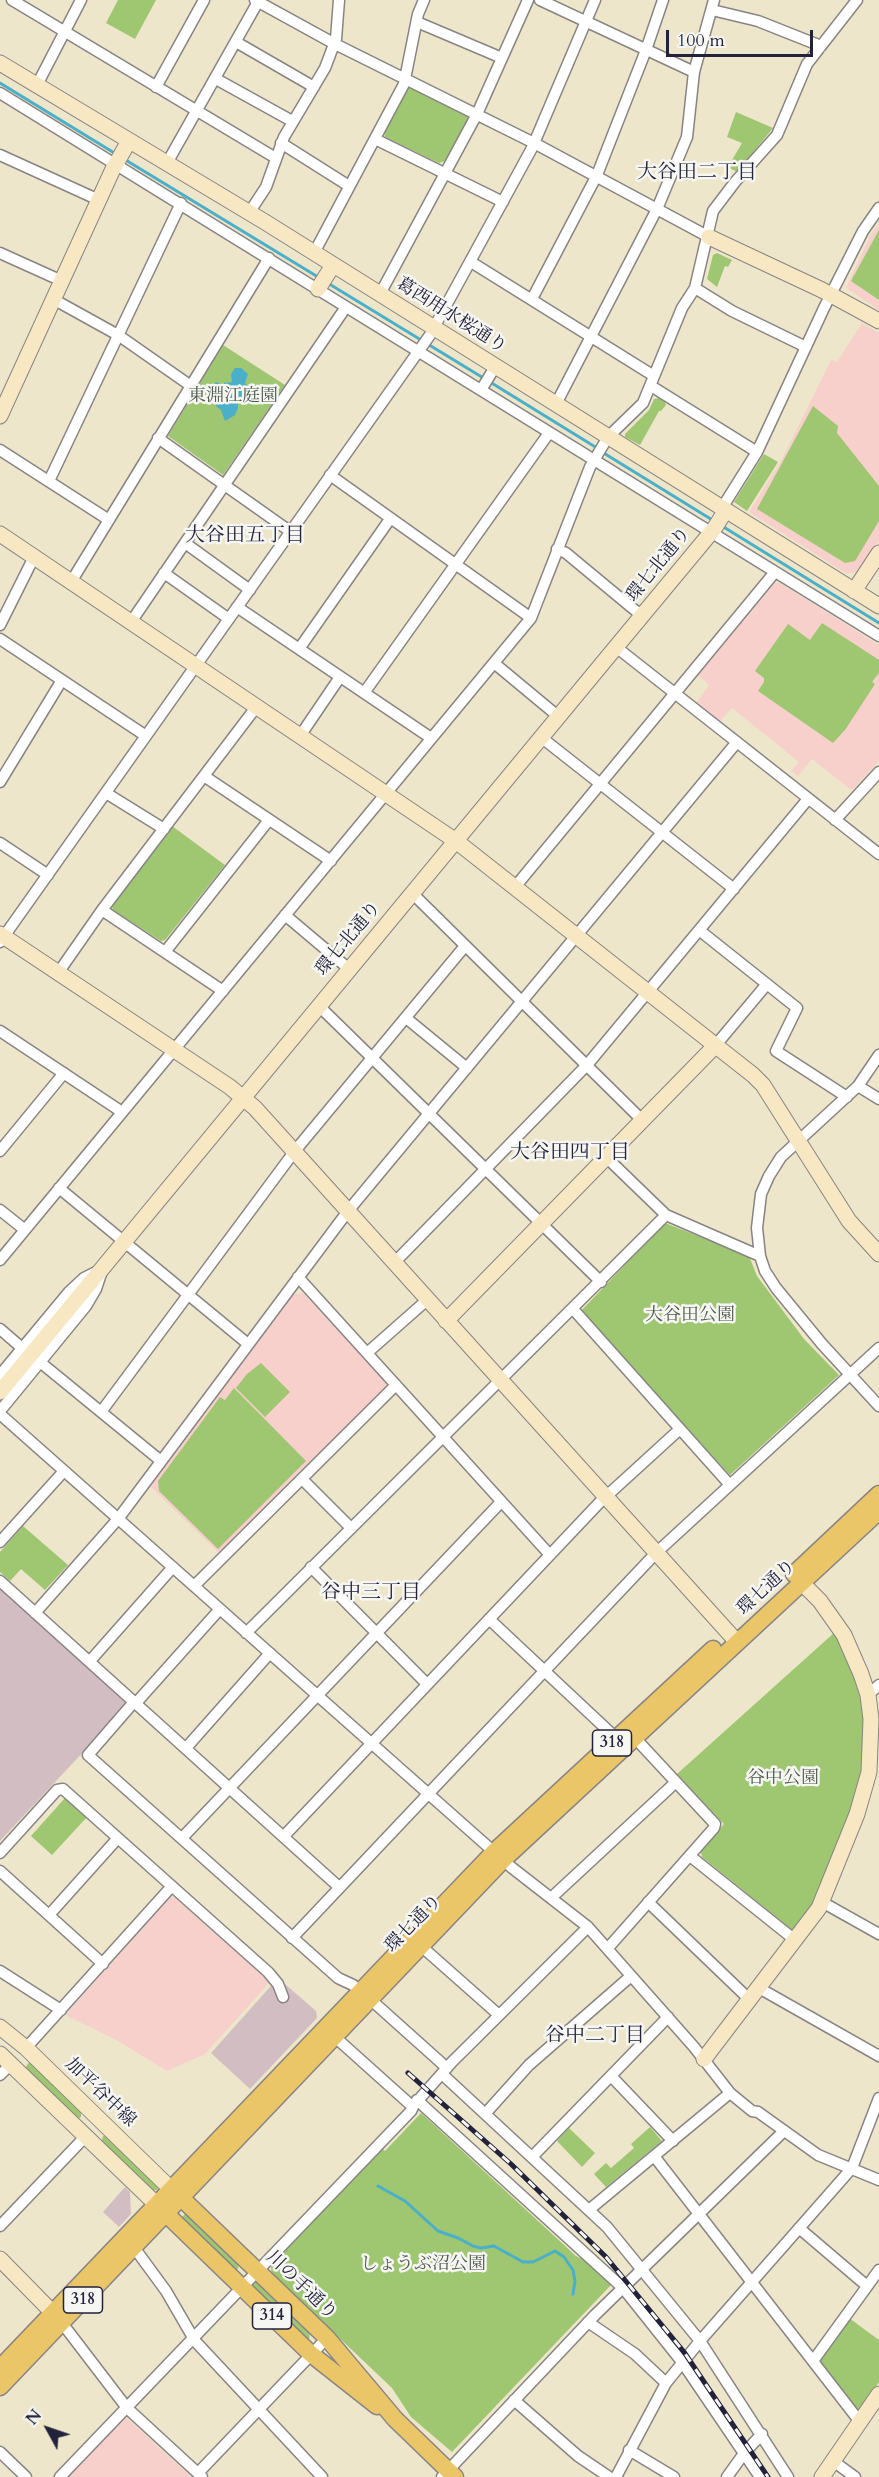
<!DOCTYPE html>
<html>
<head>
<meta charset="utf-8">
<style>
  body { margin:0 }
  #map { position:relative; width:879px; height:2477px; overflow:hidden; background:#eee6cb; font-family:Cardo,serif }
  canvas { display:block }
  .north { position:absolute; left:18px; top:2399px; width:60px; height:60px; -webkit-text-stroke:4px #f6f6f2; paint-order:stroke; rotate:310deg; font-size:16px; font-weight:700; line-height:24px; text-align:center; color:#22223b }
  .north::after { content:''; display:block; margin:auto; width:21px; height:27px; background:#22223b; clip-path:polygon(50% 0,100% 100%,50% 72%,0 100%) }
  .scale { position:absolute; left:666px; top:30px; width:147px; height:27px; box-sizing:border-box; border:3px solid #22223b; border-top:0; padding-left:8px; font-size:18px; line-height:21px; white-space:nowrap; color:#22223b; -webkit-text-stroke:4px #f6f6f2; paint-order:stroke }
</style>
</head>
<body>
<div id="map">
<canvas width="879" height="2477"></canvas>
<div class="north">N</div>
<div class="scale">100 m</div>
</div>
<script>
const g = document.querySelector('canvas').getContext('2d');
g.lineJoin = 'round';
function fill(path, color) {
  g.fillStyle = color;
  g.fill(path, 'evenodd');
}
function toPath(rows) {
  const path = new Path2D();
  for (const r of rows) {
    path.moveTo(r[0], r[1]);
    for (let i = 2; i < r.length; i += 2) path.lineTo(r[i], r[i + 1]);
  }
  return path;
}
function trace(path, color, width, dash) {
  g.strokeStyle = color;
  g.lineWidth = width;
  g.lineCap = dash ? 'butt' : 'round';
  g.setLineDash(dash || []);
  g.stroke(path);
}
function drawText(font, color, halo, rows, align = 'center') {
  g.font = font + ' Cardo,"Noto Serif JP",serif';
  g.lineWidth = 5;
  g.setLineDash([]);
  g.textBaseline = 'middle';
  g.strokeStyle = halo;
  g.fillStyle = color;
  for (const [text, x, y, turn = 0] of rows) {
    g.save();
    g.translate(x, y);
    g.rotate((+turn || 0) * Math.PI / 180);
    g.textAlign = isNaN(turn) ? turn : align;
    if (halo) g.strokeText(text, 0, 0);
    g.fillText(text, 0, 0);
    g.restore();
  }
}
const built = toPath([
  [879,224,879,310,846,288,871,234],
  [862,323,879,333,879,541,859,571,847,574,749,512,782,459,831,360,837,362],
  [775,583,780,583,879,645,879,761,853,789,850,789,812,759,798,776,791,771,799,762,732,708,720,721,697,702,709,685,698,675],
  [303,1293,387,1382,387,1388,219,1553,150,1486,294,1294],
  [170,1897,175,1898,270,1982,205,2054,167,2071,118,2041,67,2016,67,2013],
  [123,2418,128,2419,191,2477,67,2477]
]);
const industrial = toPath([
  [0,1589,127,1700,128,1704,0,1841],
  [278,1978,316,2011,317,2018,250,2089,211,2053],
  [125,2187,130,2192,131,2214,119,2227,103,2212]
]);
const green = toPath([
  [118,0,156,0,135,39,106,23],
  [409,86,466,115,468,118,445,161,439,163,385,137,384,132],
  [736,112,773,128,737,172,728,167,742,143,727,137],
  [879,230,879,300,851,281],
  [717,253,732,260,728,267,725,266,717,287,707,279,713,255],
  [223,345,285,385,223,475,168,436],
  [659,398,665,402,666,405,661,411,659,411,640,445,625,437,625,434,649,410,654,399],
  [813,406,838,426,837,433,879,486,879,521,855,561,845,563,757,509],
  [764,454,778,462,747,511,734,502],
  [822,623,879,660,879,673,872,682,875,684,845,730,833,743,758,691,764,682,764,678,755,671,788,624,810,640],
  [172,826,225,865,165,940,161,941,113,910,112,906],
  [665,1223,749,1256,757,1276,804,1339,839,1375,730,1475,580,1312],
  [261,1363,290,1392,265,1417,236,1388,247,1374],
  [234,1388,306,1461,218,1549,159,1491,158,1481,220,1397,225,1400],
  [23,1526,68,1565,45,1590,21,1569,10,1581,0,1572,0,1552],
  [835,1632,844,1646,864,1711,861,1777,856,1798,815,1903,795,1929,791,1929,702,1857,701,1852,724,1824,677,1774],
  [65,1798,87,1817,52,1855,31,1836],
  [29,2062,32,2062,81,2111,81,2117,78,2119,24,2070],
  [421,2113,576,2256,587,2261,611,2285,452,2452,411,2417,392,2388,272,2274,270,2262,381,2147,385,2151],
  [650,2127,662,2141,606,2187,594,2174,606,2163,611,2168,634,2148,631,2144],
  [569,2128,595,2153,582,2167,557,2141],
  [106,2135,159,2187,157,2190,151,2191,101,2143,103,2136],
  [186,2213,239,2262,238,2269,235,2270,181,2218],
  [256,2282,259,2283,310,2333,309,2340,306,2341,251,2287],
  [849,2318,879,2340,879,2382,860,2409,855,2409,820,2364,820,2358]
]);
const water = toPath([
  [235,368,241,368,248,374,245,383,249,389,245,400,238,401,238,408,235,415,225,421,221,410,216,406,219,396,210,391,216,382,222,385,224,383,232,382,231,374]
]);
const stream = toPath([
  [0,83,116,154],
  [124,159,318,277],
  [326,282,485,379],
  [490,382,597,448],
  [602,452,714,521],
  [722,526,879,623],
  [378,2186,405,2201,438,2231,458,2238,473,2246,481,2248,494,2246,523,2262,533,2262,555,2251,564,2257,573,2270,575,2281,573,2294]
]);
const street = toPath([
  [12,0,274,157],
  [255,0,335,44,534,143,709,237],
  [540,0,694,72],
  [712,10,758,21,821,46],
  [417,22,502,58],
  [236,42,314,87],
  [216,79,292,121],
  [37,85,81,0],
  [156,87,204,0],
  [0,93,879,636],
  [375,139,503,202],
  [281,143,349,186],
  [0,155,99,200],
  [167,163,259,0],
  [249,213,266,187,284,137,325,68,336,39,339,0],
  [0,253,62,281],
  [314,253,404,84,418,14,424,0],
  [471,262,654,376],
  [695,288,732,311,806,347],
  [380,294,477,114,528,0],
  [53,299,118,335,191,386],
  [532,299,597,175,646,50,663,0],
  [651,386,757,452],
  [481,390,495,367],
  [556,404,657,209,687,137,694,72,714,0],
  [158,438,291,532],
  [0,450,109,520],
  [330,475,531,618],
  [49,481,181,203],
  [722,508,757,452,824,308,863,231,879,208],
  [185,543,250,590],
  [557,549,566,553,642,616],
  [164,573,229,619],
  [71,582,269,258],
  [237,607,431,738],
  [131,622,346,307],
  [0,625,34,557],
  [0,639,146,736],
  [616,647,879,854],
  [299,649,390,519],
  [494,663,559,717],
  [364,693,549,433],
  [300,736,340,677],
  [542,738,734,889],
  [204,776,331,861],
  [0,782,62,680],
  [106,793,164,829],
  [835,820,879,772],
  [0,843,48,875],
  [515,887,775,572],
  [412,893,642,1120],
  [102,910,223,991],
  [285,915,349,969],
  [699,930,797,1008,776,1051,847,1097],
  [0,942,430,335,532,148,595,0],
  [165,952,269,820],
  [58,973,102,910,257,706],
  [319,1006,601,1282],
  [406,1018,467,1068],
  [0,1031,122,1112],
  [715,1046,767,984],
  [879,1055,858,1086,781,1157,769,1176,761,1194,757,1228,760,1256,765,1271,776,1288,822,1344,879,1406],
  [858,1086,879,1099],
  [0,1151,64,1073],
  [606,1157,666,1215,760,1256],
  [59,1188,248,1344],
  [0,1210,25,1230],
  [0,1260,531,618,590,467,608,437,643,403,682,308,695,288,713,211,735,182,777,135,807,64,857,0],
  [394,1263,587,1065,808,799],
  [298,1277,550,1555],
  [573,1309,730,1485],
  [0,1329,22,1348],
  [367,1353,427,1300],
  [40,1362,161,1461],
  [0,1375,69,1292,84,1278,98,1271],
  [0,1411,86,1306,96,1289,101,1274],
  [101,1412,294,1152,465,946],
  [0,1414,511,1867,588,1927,694,2047,730,2093,752,2111,758,2112,818,2155,879,2180],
  [302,1479,351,1528],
  [0,1542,64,1471],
  [311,1567,427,1684],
  [0,1581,339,1887],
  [194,1586,396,1385],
  [35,1613,118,1519,348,1211,737,742],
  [489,1619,616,1738],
  [246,1633,666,1215],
  [90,1661,173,1567],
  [868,1695,879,1685],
  [134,1702,88,1755,338,1978,353,1985,359,1991],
  [136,1703,220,1609],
  [186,1748,270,1653],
  [284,1836,600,1502,680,1429],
  [182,1838,501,1502],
  [0,1853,57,1790,63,1789,268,1972,278,1984,283,1997],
  [690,1856,795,1940],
  [0,1871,103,1964],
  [551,1898,676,1782],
  [648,1902,750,2000],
  [822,1902,879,1934],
  [49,1915,118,1838],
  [292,1938,656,1553,879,1348],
  [421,1946,499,2015],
  [608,1948,714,1828,715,1824,635,1738],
  [0,1971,61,2010],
  [759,1988,879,2056],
  [370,1999,447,2068],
  [26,2048,172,1886],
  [442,2074,607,2227,700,2341,788,2477],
  [0,2075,10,2065],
  [612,2077,673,2141],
  [417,2100,623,2288,682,2362,760,2477],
  [414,2105,452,2062,588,1927],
  [485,2114,529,2065,631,1976],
  [533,2156,668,2017],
  [654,2156,860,2422],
  [590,2209,730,2093],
  [0,2226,85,2137],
  [799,2228,867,2286],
  [133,2246,166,2291,195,2341,322,2477],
  [588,2322,635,2354,666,2383],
  [62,2323,127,2408,202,2477],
  [813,2361,879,2270],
  [514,2400,578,2456,609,2477],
  [629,2450,674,2477],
  [0,2452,26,2477],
  [833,2461,855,2477],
  [198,2473,327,2338],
  [60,2477,411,2111,413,2107,335,2037],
  [442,2477,595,2315,784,2131],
  [616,2477,666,2383,700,2341,852,2168,879,2098],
  [727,2477,745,2452,762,2434]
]);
const secondary = toPath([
  [0,63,265,222,879,606],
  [709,237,822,290,879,321],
  [318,289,333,265],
  [0,416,113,169,129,141],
  [0,534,456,841,753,1075,763,1085,849,1221,879,1254],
  [854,591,879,553],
  [0,934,230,1087,255,1108,737,1642],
  [446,1321,715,1046],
  [0,1392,616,647,714,529,726,510],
  [0,2027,26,2048,171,2189],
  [0,2054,156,2204],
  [704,2059,819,1908,857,1814,869,1772,871,1719,868,1695,861,1674,844,1635,820,1601,801,1582],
  [0,2259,53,2313],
  [822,2477,879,2394]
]);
const primary = toPath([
  [794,1574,879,1494],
  [172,2189,327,2338,395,2419,455,2477],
  [157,2205,311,2354,377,2406],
  [0,2368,494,1852,713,1649],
  [0,2387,503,1860,879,1511]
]);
const rail = toPath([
  [408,2073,511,2164,606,2257,684,2352,768,2477]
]);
const shields = [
  [612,1743,39],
  [83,2300,39],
  [272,2316,39]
];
const shieldNames = [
  ["318",612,1743],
  ["318",83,2300],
  ["314",272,2316]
];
const streetNames = [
  ["葛西用水桜通り",451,316,32],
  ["環七北通り",659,565,-51],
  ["環七北通り",349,939,-50],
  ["環七通り",767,1588,-43],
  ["環七通り",414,1924,-46],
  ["加平谷中線",100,2093,44],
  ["川の手通り",301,2286,44]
];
const parkNames = [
  ["東淵江庭園",233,397],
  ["大谷田公園",690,1316],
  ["谷中公園",783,1779],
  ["しょうぶ沼公園",423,2265]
];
const neighbourhoodNames = [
  ["大谷田二丁目",697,173],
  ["大谷田五丁目",245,536],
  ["大谷田四丁目",570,1153],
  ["谷中三丁目",371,1593],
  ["谷中二丁目",595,2036]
];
fill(built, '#f7d0cb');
fill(industrial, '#d2bec2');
fill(green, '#9fc671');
fill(water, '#4ab0c9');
trace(stream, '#4ab0c9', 3);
trace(street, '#888483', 13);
trace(secondary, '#888483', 17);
trace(primary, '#888483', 19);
trace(street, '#fff', 10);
trace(secondary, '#f7e8c3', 15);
trace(primary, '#ebc669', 16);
trace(rail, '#22223b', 5);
trace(rail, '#f6f6f2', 3, [9]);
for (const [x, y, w] of shields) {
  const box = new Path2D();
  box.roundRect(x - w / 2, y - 13, w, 26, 4.5);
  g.fillStyle = '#f6f6f2';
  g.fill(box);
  trace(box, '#22223b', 1.5);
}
drawText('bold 16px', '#22223b', null, shieldNames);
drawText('18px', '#22223b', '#f6f6f2', streetNames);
drawText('18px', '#4e5b4e', '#f6f6f2', parkNames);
drawText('20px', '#22223b', '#f6f6f2', neighbourhoodNames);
</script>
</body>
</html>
